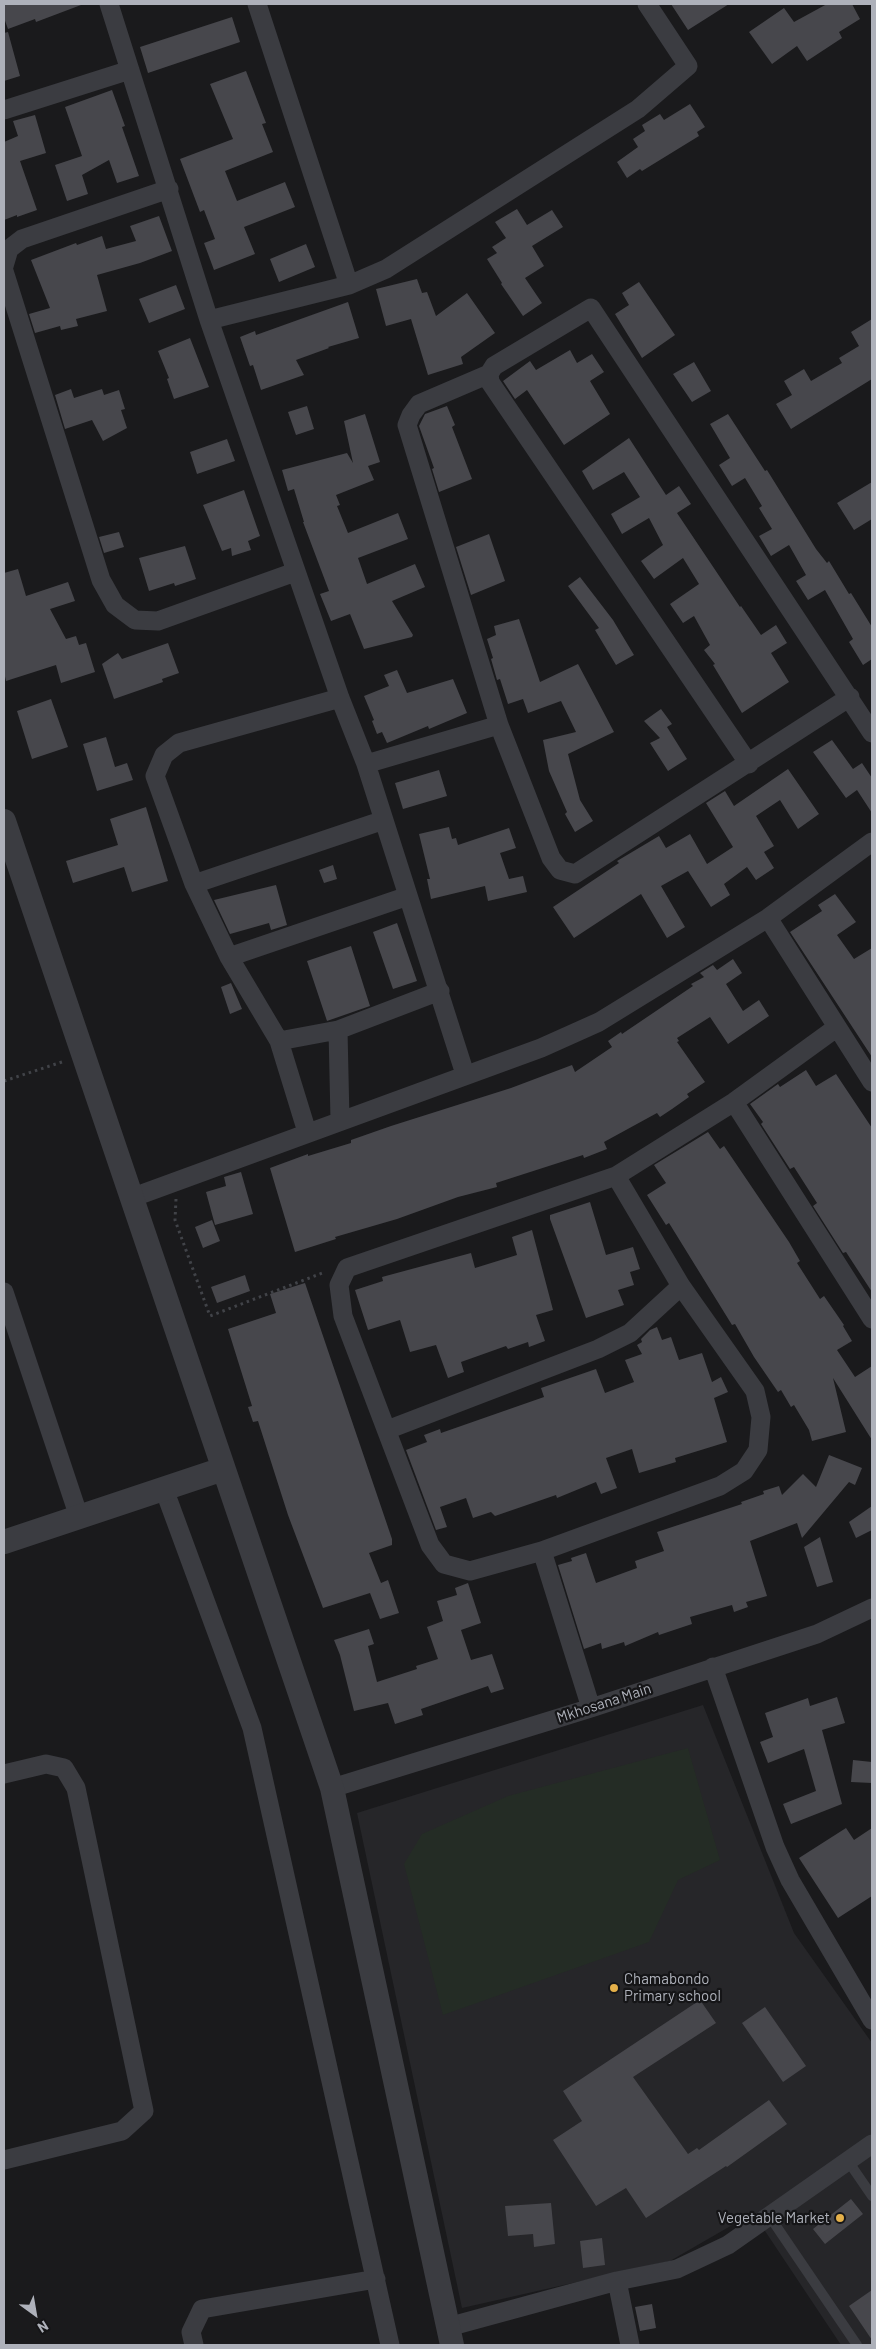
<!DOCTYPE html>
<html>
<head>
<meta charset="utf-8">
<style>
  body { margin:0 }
  #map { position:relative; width:876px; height:2349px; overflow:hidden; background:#1a1a1c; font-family:Barlow,sans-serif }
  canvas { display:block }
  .frame { position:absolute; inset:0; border:5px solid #aeb1ba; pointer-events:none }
  .north { position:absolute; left:10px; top:2289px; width:50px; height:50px; -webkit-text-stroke:4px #151517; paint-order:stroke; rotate:148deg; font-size:14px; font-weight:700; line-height:20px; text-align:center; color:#aeb1ba }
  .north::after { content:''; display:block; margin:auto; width:18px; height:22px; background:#aeb1ba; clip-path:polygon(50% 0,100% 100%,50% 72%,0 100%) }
</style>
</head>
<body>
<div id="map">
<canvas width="876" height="2349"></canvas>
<div class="frame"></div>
<div class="north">N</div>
</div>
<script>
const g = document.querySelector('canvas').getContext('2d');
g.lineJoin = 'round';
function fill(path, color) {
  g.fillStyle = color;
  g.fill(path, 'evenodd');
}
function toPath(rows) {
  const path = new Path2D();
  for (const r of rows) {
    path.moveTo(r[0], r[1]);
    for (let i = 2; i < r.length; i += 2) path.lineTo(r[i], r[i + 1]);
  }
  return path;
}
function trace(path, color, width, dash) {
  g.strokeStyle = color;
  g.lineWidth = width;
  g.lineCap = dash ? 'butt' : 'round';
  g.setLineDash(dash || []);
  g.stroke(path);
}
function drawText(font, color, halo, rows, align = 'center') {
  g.font = font + ' Barlow,sans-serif';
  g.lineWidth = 4.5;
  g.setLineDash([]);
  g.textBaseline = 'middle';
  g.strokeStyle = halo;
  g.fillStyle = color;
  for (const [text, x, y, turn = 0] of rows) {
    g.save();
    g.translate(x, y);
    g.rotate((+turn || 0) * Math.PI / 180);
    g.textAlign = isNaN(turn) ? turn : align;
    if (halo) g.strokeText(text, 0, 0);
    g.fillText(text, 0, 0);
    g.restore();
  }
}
const built = toPath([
  [703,1705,794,1933,872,2043,872,2345,841,2345,753,2213,670,2261,462,2308,357,1813]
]);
const green = toPath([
  [688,1748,720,1860,678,1880,649,1942,443,2015,404,1864,422,1834,508,1796]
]);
const building = toPath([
  [4,4,81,4,81,5,36,22,35,19,8,29,4,18],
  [671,4,729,4,688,30],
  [827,4,852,4,860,19,839,32,842,38,807,61,797,46,772,64,749,32,784,8,794,22],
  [232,17,240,42,148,73,140,47],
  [8,32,20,76,4,81,4,33],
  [246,71,266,123,262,124,273,152,225,171,237,201,285,182,295,207,244,227,255,254,214,270,204,243,215,239,204,210,200,212,180,159,233,139,210,84],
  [112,90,125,126,122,127,139,176,117,183,109,160,82,175,88,194,67,201,55,165,82,156,65,107],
  [690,104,705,127,697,132,699,136,642,171,640,169,627,178,617,162,638,147,633,139,645,131,642,125,660,114,664,120],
  [35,115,46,153,20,161,37,210,17,217,17,215,4,220,4,142,18,136,13,121],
  [517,209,527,225,552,210,563,227,532,246,544,266,525,278,542,303,523,316,501,284,502,283,487,259,497,253,492,247,506,238,495,222],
  [159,216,172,251,140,263,97,275,107,311,76,319,78,326,61,330,60,326,35,333,29,314,50,308,31,260,76,243,77,245,102,236,106,249,136,241,130,226],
  [306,244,315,267,279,282,270,259],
  [417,279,422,293,427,292,436,316,467,293,495,333,461,357,463,364,428,375,411,319,386,326,376,289],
  [639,282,675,335,642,358,615,314,629,305,622,293],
  [176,285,185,309,149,323,139,299],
  [348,302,359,338,328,347,329,348,296,360,304,375,261,390,253,365,250,366,240,337,255,331,256,335],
  [872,319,872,379,791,429,776,404,792,395,784,381,804,369,811,381,842,363,839,358,859,346,851,332],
  [190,338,209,387,174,399,167,379,169,378,158,351],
  [570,350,577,363,592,354,604,372,590,381,610,414,564,445,527,390,515,399,503,381,530,361,536,370],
  [694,362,711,391,692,402,673,374],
  [71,389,74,398,102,389,104,395,119,390,125,409,121,410,127,428,103,441,92,420,65,429,55,395],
  [307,406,314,429,296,435,288,412],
  [447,406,455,425,452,427,472,479,439,492,432,469,434,468,419,426,425,414],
  [365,414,380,462,368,466,374,480,336,495,340,505,337,506,348,533,398,513,408,539,358,558,367,584,415,564,425,587,392,601,413,635,412,637,364,649,350,614,331,621,320,594,329,591,303,522,304,522,294,489,288,491,282,470,347,453,353,463,344,421],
  [728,414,765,471,767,470,816,549,827,563,829,561,849,594,851,593,872,627,872,659,863,665,849,642,853,639,825,590,808,600,796,581,806,575,789,545,771,556,759,536,772,529,759,508,762,506,745,478,732,486,719,465,730,458,710,424],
  [629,438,666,495,679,486,691,504,677,513,740,607,741,606,761,635,776,625,787,643,771,653,789,682,742,713,713,665,715,664,704,650,710,645,694,616,683,623,670,604,699,584,683,558,654,579,641,561,663,545,649,518,622,534,611,514,640,497,624,472,593,490,582,471],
  [227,439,235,461,197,474,190,452],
  [872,482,872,519,854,530,837,503],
  [244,490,260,536,248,541,251,550,232,556,231,548,222,551,203,505],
  [119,532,124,547,104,553,99,537],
  [489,534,505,581,471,595,456,547],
  [185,546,196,579,175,586,174,583,149,591,139,558],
  [18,569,26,596,68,582,75,601,50,609,66,639,76,636,79,645,86,643,95,672,61,683,56,665,6,681,4,672,4,573],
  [580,577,613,620,634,655,616,665,595,630,599,628,568,586],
  [519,619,540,682,578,664,614,732,568,754,580,800,593,821,575,832,565,814,567,812,549,771,543,740,576,732,561,701,528,713,523,699,508,704,500,679,497,680,491,659,493,658,487,639,496,635,494,626],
  [168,643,179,673,162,679,163,682,114,699,102,664,118,653,122,659],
  [397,670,407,693,453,679,467,713,429,729,428,726,387,743,382,732,377,734,372,721,374,720,364,696,389,686,384,675],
  [51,699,68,747,32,759,17,711],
  [661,709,672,724,667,727,687,759,668,771,650,743,660,738,644,721],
  [106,737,115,767,127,763,133,780,97,791,83,744],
  [832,740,853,769,862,763,872,778,872,813,857,790,846,798,813,752],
  [788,769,819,814,798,829,780,800,756,816,774,846,764,852,774,868,756,880,747,867,724,884,730,895,711,907,688,871,661,886,685,927,667,938,641,894,574,938,553,907,619,863,617,861,659,836,666,848,690,834,707,864,733,847,706,803,725,791,734,806],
  [439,770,447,796,403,809,395,783],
  [146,807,168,881,132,892,124,867,73,883,66,861,118,845,110,819],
  [449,827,452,839,456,838,458,845,509,828,516,848,500,853,509,879,523,876,527,892,488,901,485,886,431,899,427,879,430,879,419,834],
  [333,865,337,879,324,883,319,870],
  [276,885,287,925,271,930,269,923,230,934,214,900],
  [835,894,856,922,837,935,854,959,872,948,872,1057,790,932,822,911,818,905],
  [397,923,417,981,393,989,373,932],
  [351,946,370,1006,327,1021,307,961],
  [733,959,742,973,726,984,743,1011,759,1000,769,1016,728,1044,710,1017,677,1038,679,1041,677,1042,705,1082,687,1094,689,1097,672,1109,660,1117,657,1113,604,1142,607,1149,584,1158,583,1155,496,1183,497,1187,458,1197,397,1219,335,1237,336,1239,295,1252,270,1168,308,1154,308,1156,351,1143,351,1140,391,1126,511,1088,572,1065,575,1072,612,1047,608,1041,621,1032,622,1034,693,986,691,984,704,977,700,973,713,965,717,970],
  [231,983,242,1009,230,1014,221,987],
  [806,1070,816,1086,836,1074,872,1128,872,1292,846,1252,843,1253,813,1206,817,1203,794,1167,790,1169,761,1124,763,1122,750,1104,778,1084,780,1087],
  [708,1132,720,1149,724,1146,789,1242,800,1261,797,1263,820,1299,824,1296,844,1325,843,1326,852,1341,837,1350,855,1377,872,1366,872,1440,833,1378,846,1432,812,1441,809,1430,794,1405,791,1407,781,1390,778,1392,754,1357,735,1324,732,1325,669,1223,666,1225,647,1195,666,1183,654,1165],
  [241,1172,253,1214,215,1225,206,1192,226,1186,224,1177],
  [590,1202,606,1255,633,1247,640,1269,630,1272,634,1285,618,1290,624,1305,586,1318,550,1219,550,1215],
  [212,1220,220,1241,203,1248,195,1227],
  [532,1230,553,1310,536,1315,545,1341,529,1347,528,1342,508,1349,506,1346,461,1362,464,1372,448,1378,436,1345,410,1352,400,1320,368,1330,355,1290,383,1281,382,1277,471,1253,475,1268,517,1255,512,1237],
  [245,1275,250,1291,217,1303,211,1287],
  [305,1283,392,1539,392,1545,369,1553,381,1583,388,1580,399,1613,380,1619,370,1593,323,1608,288,1515,258,1421,253,1422,248,1407,252,1406,228,1329,276,1313,270,1294],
  [657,1327,662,1340,671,1337,679,1360,702,1353,712,1382,721,1377,728,1392,714,1398,727,1442,675,1458,676,1462,639,1473,632,1449,606,1458,617,1488,601,1494,596,1482,557,1498,556,1495,495,1516,491,1512,473,1518,466,1498,440,1507,447,1527,436,1530,406,1450,427,1442,424,1435,440,1429,441,1433,544,1397,541,1388,596,1369,605,1393,634,1382,625,1360,642,1354,637,1345,642,1342,641,1339,650,1330],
  [829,1455,862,1468,855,1485,849,1482,802,1538,797,1523,750,1541,767,1596,746,1602,748,1607,734,1612,732,1605,690,1617,692,1624,659,1635,658,1632,625,1646,624,1642,602,1649,601,1643,584,1649,558,1565,572,1561,571,1558,586,1553,596,1583,637,1568,635,1561,664,1551,657,1532,742,1504,741,1502,764,1494,763,1491,779,1486,782,1495,803,1474,816,1487],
  [872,1506,872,1530,856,1538,849,1522],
  [820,1537,833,1582,817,1587,804,1547],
  [468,1583,481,1623,461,1630,471,1660,492,1654,504,1689,491,1693,488,1686,421,1709,423,1715,395,1724,388,1703,354,1711,340,1655,334,1640,369,1629,374,1644,368,1646,377,1682,417,1669,416,1666,438,1659,427,1627,443,1621,437,1601,457,1595,455,1588],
  [837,1697,845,1723,822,1730,842,1804,791,1824,783,1804,816,1791,804,1749,768,1763,760,1742,773,1737,765,1713,808,1698,810,1706],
  [853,1760,872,1762,872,1783,851,1782],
  [846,1828,854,1840,872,1828,872,1896,838,1918,799,1858],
  [700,2000,716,2023,633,2077,688,2154,697,2148,699,2150,769,2100,787,2124,727,2167,726,2166,646,2218,626,2188,596,2206,553,2140,582,2121,563,2091],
  [765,2007,806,2066,783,2082,742,2023],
  [851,2199,863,2214,825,2244,813,2229],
  [551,2203,555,2244,534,2247,533,2234,508,2236,505,2206],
  [602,2238,605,2265,583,2268,580,2241],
  [872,2290,872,2340,849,2306],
  [652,2304,656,2328,640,2331,635,2307]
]);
const path = toPath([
  [4,1081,65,1061],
  [176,1199,175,1220,210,1316,325,1272]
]);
const service = toPath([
  [848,2161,872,2196],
  [770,2217,857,2345]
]);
const minor = toPath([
  [109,4,209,320,340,698,366,764,465,1074],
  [257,4,349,285],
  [4,110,130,70],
  [4,266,9,249,22,239,169,189],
  [4,271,101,580,115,605,135,620,158,621,295,572],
  [209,320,349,285,386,269,638,109,688,66,647,4],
  [489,374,419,404,411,415,407,425,499,725],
  [366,764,499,725,551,858,560,870,575,874,850,697],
  [749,764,490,382,489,374,494,366,591,308,872,733],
  [194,884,384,820],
  [768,918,872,1082],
  [229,957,408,896],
  [338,1030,340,1120],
  [279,1041,338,1030,440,991],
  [734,1102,872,1319],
  [307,1132,279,1041,229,957,194,884,155,776,164,755,179,743,340,698],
  [616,1176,681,1286,755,1391,761,1417,758,1450,744,1471,720,1486,542,1551,470,1571,444,1564,430,1545,343,1316,339,1285,347,1268,616,1176,734,1102,836,1028],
  [131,1198,541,1048,599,1022,768,918,872,842],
  [4,1292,79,1517],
  [387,1430,598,1349,630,1333,681,1286],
  [164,1489,252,1728,390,2345],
  [542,1551,591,1708],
  [713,1667,775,1847,790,1880,872,2020],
  [4,1774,46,1764,64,1768,76,1788,144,2111,122,2131,4,2160],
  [332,1788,591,1708,817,1634,872,1608],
  [617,2281,630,2345],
  [448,2327,617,2281,677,2269,728,2245,872,2144],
  [194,2345,191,2332,202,2309,376,2279]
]);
const tertiary = toPath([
  [4,821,332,1788,452,2345],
  [4,1542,223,1469]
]);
const markers = [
  [614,1988,5,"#e4b04a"],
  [840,2218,5,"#e4b04a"]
];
const streetNames = [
  ["Mkhosana Main",604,1703,-18]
];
const poiNames = [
  ["Chamabondo",624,1979],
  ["Primary school",624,1996],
  ["Vegetable Market",830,2218,"right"]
];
fill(built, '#262629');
fill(green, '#242c25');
fill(building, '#47474c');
trace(path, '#414348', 3, [2.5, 4]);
trace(service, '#3b3c41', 10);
trace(minor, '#3b3c41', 19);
trace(tertiary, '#3b3c41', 24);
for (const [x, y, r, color] of markers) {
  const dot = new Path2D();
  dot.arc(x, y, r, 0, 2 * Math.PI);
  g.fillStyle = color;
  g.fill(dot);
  trace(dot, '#151517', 2);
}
drawText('15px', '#aeb1ba', '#151517', streetNames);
drawText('15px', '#aeb1ba', '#151517', poiNames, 'left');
</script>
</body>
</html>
